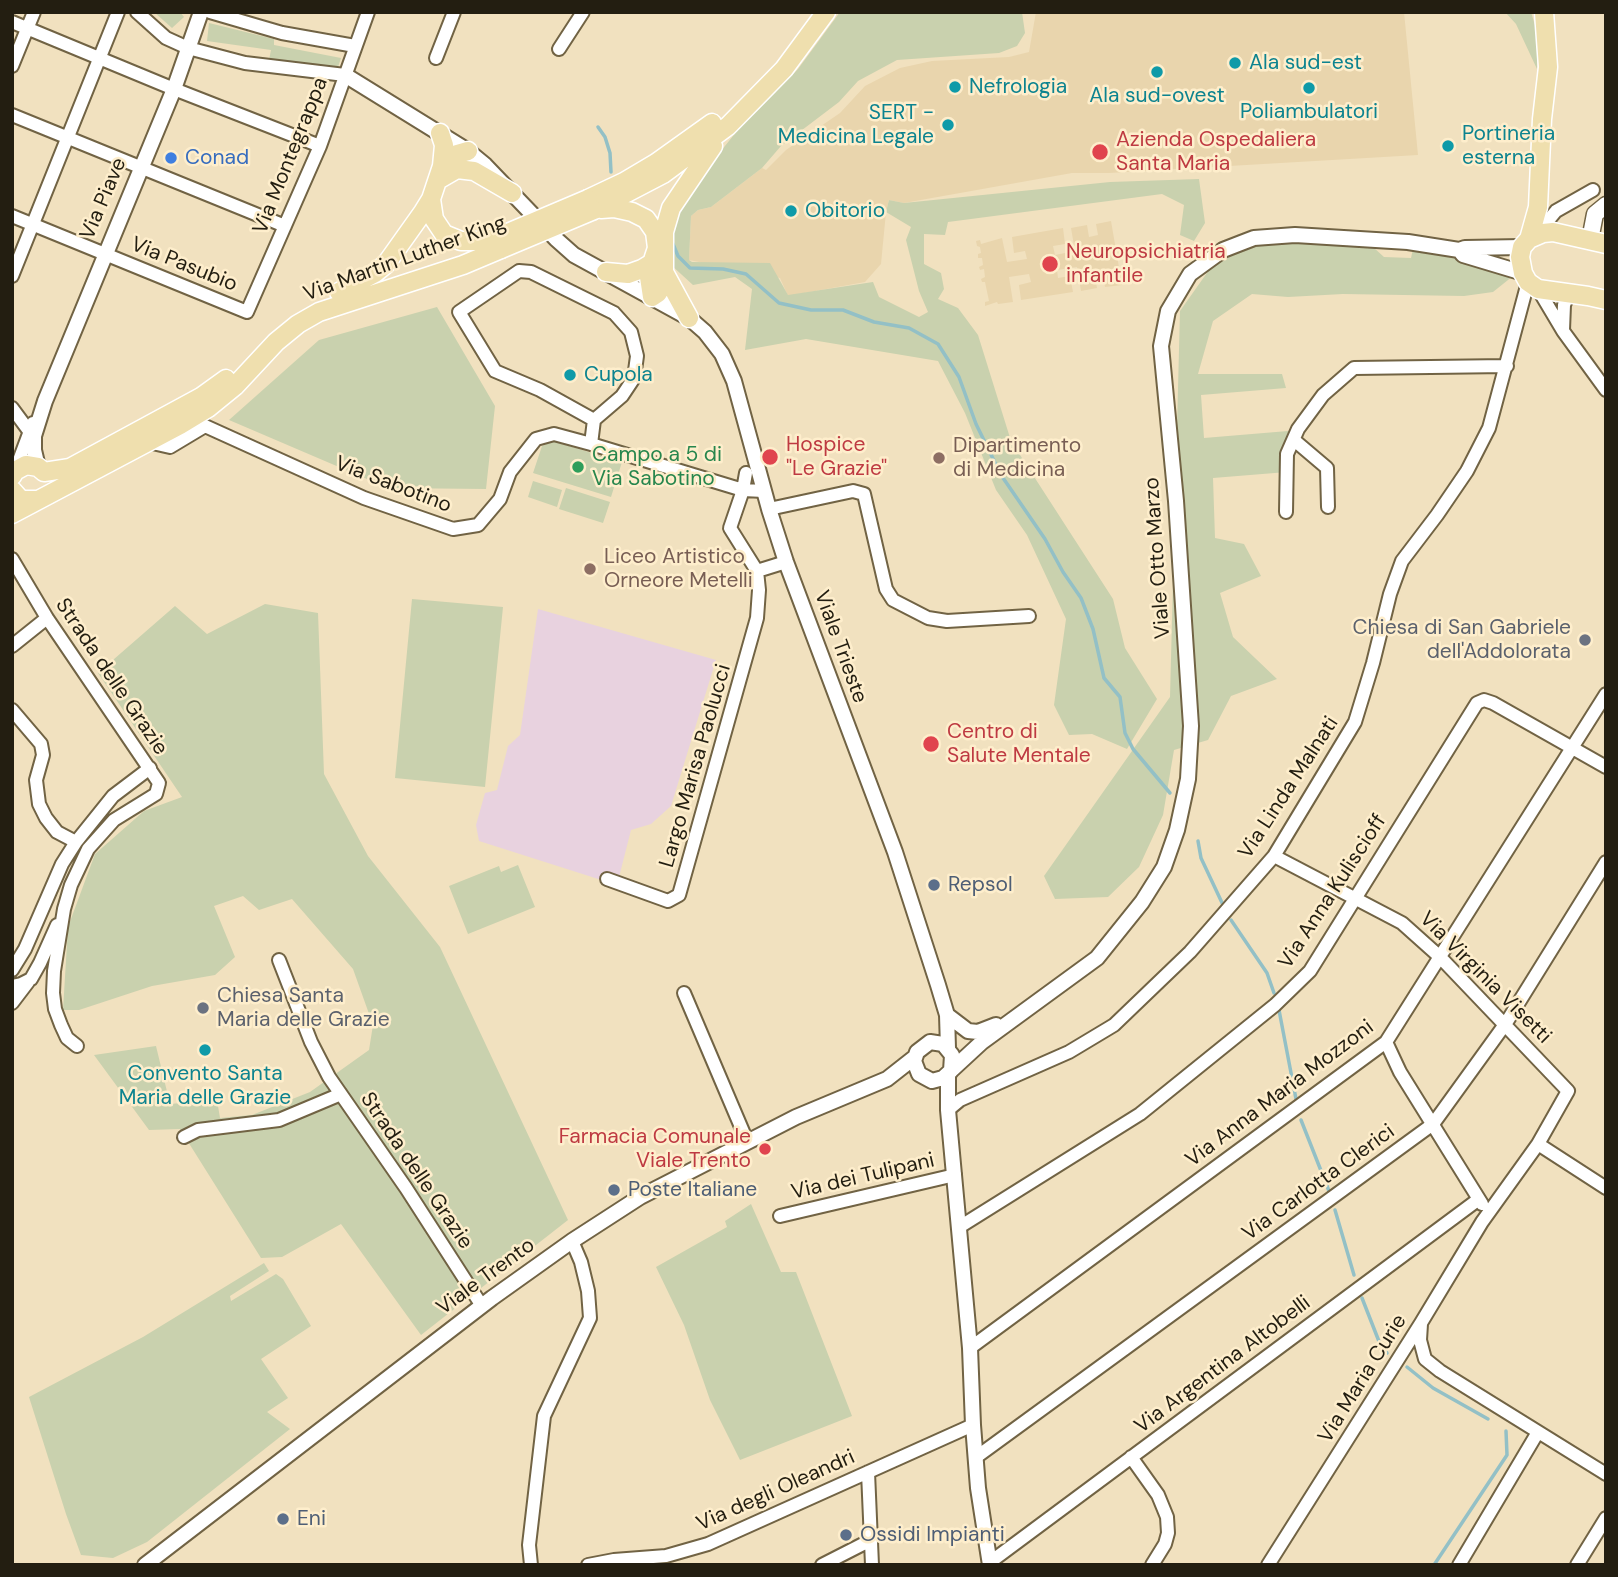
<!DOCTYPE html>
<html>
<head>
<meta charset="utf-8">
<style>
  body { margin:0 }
  #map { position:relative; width:1618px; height:1577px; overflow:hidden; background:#f1e1bf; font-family:"DM Sans",sans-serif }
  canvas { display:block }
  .frame { position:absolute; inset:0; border:14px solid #231e11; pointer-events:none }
</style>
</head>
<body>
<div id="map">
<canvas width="1618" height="1577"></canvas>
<div class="frame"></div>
</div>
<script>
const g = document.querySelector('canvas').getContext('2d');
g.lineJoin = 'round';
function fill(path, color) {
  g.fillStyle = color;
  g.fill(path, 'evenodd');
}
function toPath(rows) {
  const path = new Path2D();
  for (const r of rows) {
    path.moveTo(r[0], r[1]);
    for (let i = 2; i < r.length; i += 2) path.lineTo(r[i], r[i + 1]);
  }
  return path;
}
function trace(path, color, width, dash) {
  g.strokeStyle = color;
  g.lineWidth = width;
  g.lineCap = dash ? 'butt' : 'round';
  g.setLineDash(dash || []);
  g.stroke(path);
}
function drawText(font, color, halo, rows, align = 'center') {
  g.font = font + ' "DM Sans",sans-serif';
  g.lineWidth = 5;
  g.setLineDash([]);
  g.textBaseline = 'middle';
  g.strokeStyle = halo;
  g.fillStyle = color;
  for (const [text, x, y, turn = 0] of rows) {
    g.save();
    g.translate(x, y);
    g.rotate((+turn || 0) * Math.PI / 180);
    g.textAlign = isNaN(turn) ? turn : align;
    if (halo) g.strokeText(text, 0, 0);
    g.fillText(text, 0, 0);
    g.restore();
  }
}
const built = toPath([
  [1036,12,1404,12,1418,155,1109,173,1072,173,904,203,889,200,886,212,881,264,865,282,788,296,780,278,689,260,691,216,698,210,711,207,762,168,766,170,786,150,840,113,865,86,900,68,932,61,1009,57,1029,52],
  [1111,221,1122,285,1105,287,1103,275,1095,276,1097,288,1081,291,1077,267,1057,270,1058,278,1070,276,1073,292,1021,300,1019,285,1031,282,1029,274,1009,277,1013,302,998,304,997,302,985,306,985,302,989,301,985,282,982,282,981,279,985,277,984,269,980,270,979,267,983,265,982,258,978,258,978,254,981,253,980,247,977,246,976,241,980,240,981,244,1002,238,1007,262,1027,259,1025,251,1014,253,1012,237,1063,228,1065,244,1053,246,1055,255,1075,251,1071,228,1087,225,1089,237,1098,235,1096,224]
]);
const education = toPath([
  [538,609,716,660,671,806,651,824,631,830,617,885,479,841,476,825,485,793,497,790,508,746,520,735]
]);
const green = toPath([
  [154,12,180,12,184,17,172,28],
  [840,12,1022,12,1025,33,1017,46,999,53,897,60,858,81,839,102,781,146,762,168,711,207,698,210,691,216,689,260,692,262,770,263,788,295,873,282,879,297,919,317,928,312,919,291,906,240,911,227,886,212,889,200,904,203,1110,182,1199,179,1205,223,1194,241,1180,235,1184,205,1162,194,948,222,945,235,924,234,924,264,941,273,944,289,938,299,958,308,978,335,1011,441,1113,599,1125,648,1157,699,1127,749,1092,734,1069,735,1054,705,1066,619,1027,535,996,490,965,413,938,361,806,339,745,350,752,289,735,277,693,285,670,264,670,231,684,197,737,131,798,69],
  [1505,12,1531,12,1537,32,1537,69,1516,24],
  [209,23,274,39,274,45,341,58,337,70,269,60,271,50,207,41],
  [1299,241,1373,247,1384,257,1411,258,1413,249,1427,249,1513,276,1493,292,1464,296,1343,294,1288,297,1252,294,1213,321,1198,374,1282,374,1286,388,1201,395,1204,438,1288,431,1287,472,1213,478,1215,538,1244,544,1261,576,1220,593,1233,637,1277,679,1231,696,1208,740,1174,750,1163,815,1139,867,1108,897,1055,899,1044,876,1170,697,1180,311,1209,270,1248,244],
  [437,307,495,406,486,489,388,488,229,420,319,340],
  [552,441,622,462,611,497,533,473,542,446],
  [533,481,562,490,557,507,528,497],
  [566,488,610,502,603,523,559,509],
  [412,599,503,607,485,787,395,778],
  [265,604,318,613,324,774,368,856,440,947,568,1220,421,1335,341,1224,282,1257,261,1258,180,1129,149,1130,94,1055,156,1046,170,1104,217,1100,220,1118,252,1115,310,1092,369,1050,373,1025,353,969,292,899,259,910,243,896,214,906,235,957,215,975,152,986,79,1010,63,1010,68,927,95,854,144,811,182,797,98,673,175,606,207,634],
  [518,865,535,907,468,934,449,886,499,866,501,872],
  [751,1204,781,1272,796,1272,852,1416,740,1460,710,1400,684,1325,656,1267,727,1227,725,1221],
  [264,1263,269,1271,230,1296,231,1301,276,1274,283,1279,311,1326,261,1359,288,1398,267,1412,290,1429,147,1542,113,1558,81,1555,66,1514,29,1397,143,1337]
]);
const stream = toPath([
  [598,127,605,137,610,153,611,172],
  [673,244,678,256,690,268,723,269,746,274,779,303,811,310,843,310,874,322,909,328,938,344,959,377,976,424,1001,475,1045,539,1063,572,1081,598,1093,629,1104,678,1120,697,1125,733,1133,749,1170,793],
  [1198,841,1201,858,1224,907],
  [1231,920,1267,973,1274,993],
  [1279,1010,1296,1099],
  [1301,1120,1329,1191],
  [1335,1210,1354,1275],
  [1362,1298,1380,1344,1387,1353],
  [1407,1367,1433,1388,1488,1419],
  [1434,1565,1507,1455,1506,1431]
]);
const minor = toPath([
  [137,12,166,38,188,48,245,63,345,75],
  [210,12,282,33,355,46],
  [12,22,174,89,320,146],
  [559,49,583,12],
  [436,58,454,12],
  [12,66,34,12],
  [12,115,285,226],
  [12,216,247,312,320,146,368,12],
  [1546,223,1556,211,1593,190],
  [12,276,118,12],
  [1538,289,1563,331,1606,390],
  [1563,330,1564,305,1569,293],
  [12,408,29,431],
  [594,420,540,390,495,371,459,312,519,271,531,272,614,313,631,332,637,356,634,378,622,396,594,420,591,444,743,490,764,491],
  [1294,440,1327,468,1328,507],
  [148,442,170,447,205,426,364,498,453,529,478,525,500,499,510,472,536,439,554,434,591,444],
  [15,471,33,423],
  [746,473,743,490,730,528,757,571,786,562],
  [769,509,853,491,864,494,886,589,893,600,928,618,947,621,1029,616],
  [1286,512,1287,454,1298,429,1323,395,1354,368,1507,366],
  [12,559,47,618,159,783,156,794,114,820,88,849,71,885,64,909,54,971,53,993,55,1009,61,1025,67,1038,77,1046],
  [12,646,47,618],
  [12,710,41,744,43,755,36,780,39,804,46,818,57,832,76,842],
  [1274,856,1402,923,1440,957,1568,1091,1538,1144,1606,1188],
  [607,879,668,901,679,895,757,618,759,590,757,571],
  [279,960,311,1042,329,1077,406,1188,482,1306],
  [12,970,25,949,62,864,76,842,113,796,150,768],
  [12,986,21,984,31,979,40,963,57,925],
  [684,993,747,1141],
  [12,1003,28,982],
  [1386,1042,1400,1072,1482,1204],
  [948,1110,960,1100,1069,1052,1114,1025,1190,952,1274,856,1355,722,1373,663,1390,594,1402,561,1437,515,1467,471,1489,428,1528,282],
  [184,1137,198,1130,279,1120,341,1094],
  [780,1216,955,1175],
  [961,1226,1140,1114,1275,1005,1310,971,1477,703,1484,700,1493,703,1606,767],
  [1421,1324,1420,1340,1425,1359,1440,1371,1606,1474],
  [970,1348,1386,1042,1606,694],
  [1131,1457,1158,1495,1167,1517,1168,1533,1165,1544,1152,1565],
  [975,1458,1433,1124,1506,1023,1606,862],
  [868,1472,872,1565],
  [989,1563,1479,1199],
  [531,1565,529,1545,544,1416,590,1318,588,1291,581,1262,572,1241],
  [588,1565,614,1560,666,1556,708,1544,973,1425],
  [822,1565,871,1540],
  [1268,1565,1421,1323,1482,1222,1538,1144],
  [1459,1565,1538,1432],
  [1577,1565,1606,1518]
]);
const tertiary = toPath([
  [345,75,468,151,485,165,556,239,574,255,689,318,705,332,722,354,734,381,769,509,786,562,895,852,938,985,947,1015,948,1048],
  [1459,250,1465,248,1522,247],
  [38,467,34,450,34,436,45,401,174,89,201,12],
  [947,1015,968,1031,978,1032,996,1025],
  [951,1071,952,1055,943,1044,930,1042,917,1052,914,1061,919,1074,932,1081,943,1078,982,1042,1097,958,1142,902,1164,867,1177,830,1188,779,1191,726,1176,501,1161,346,1168,311,1190,274,1223,250,1241,243,1254,238,1295,235,1408,242,1459,250,1463,255,1523,273],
  [948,1075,948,1110,970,1348,973,1425,978,1488,990,1565],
  [145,1565,492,1298,572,1241,640,1197,796,1117,887,1079,915,1057]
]);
const secondary = toPath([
  [1590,240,1595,214,1606,205]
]);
const primary = toPath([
  [442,166,454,155,468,151],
  [438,180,457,169,474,171,512,193],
  [431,199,434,219,444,234,461,241,477,241,496,238],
  [588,199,624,182,656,163,712,123],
  [601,209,614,208,632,212,646,219,655,232,657,248,652,263,642,269,628,274,606,272],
  [594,210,663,174,728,126,784,69,826,12],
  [1529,239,1538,207,1542,119,1548,67,1544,12],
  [1606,244,1553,232,1543,233,1529,239,1522,247,1520,257,1523,273,1528,282,1538,289,1588,296,1606,300],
  [652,263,649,277,652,297,658,293,663,284,664,272],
  [339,292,375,273,386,264,423,212,431,199,442,166,444,145,440,133],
  [689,318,664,272,664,232,671,208,713,146],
  [44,472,70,468,201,397,226,379],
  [12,476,15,471,26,465,38,467,44,472],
  [12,490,21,500,38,500],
  [12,514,180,425,208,408,235,386,276,342,298,324,319,312,463,265,501,249]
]);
const primaryBridge = toPath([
  [496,238,588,199],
  [501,249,594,210]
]);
const markers = [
  [1235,63,7,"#0f9aa8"],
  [1157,72,7,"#0f9aa8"],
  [955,87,7,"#0f9aa8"],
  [1309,88,7,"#0f9aa8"],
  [948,125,7,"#0f9aa8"],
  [1448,146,7,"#0f9aa8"],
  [1100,152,9,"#e0444e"],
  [171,158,7,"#3f7fe0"],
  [791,211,7,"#0f9aa8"],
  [1050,264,9,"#e0444e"],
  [570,375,7,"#0f9aa8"],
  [770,457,9,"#e0444e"],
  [939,458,7,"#8d6e63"],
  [578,467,7,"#2e9e5b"],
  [590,569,7,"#8d6e63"],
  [1585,640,7,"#6b7280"],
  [931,744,9,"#e0444e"],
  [934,885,7,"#5c6f8a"],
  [203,1008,7,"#6b7280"],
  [205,1050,7,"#0f9aa8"],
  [765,1149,7,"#e0444e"],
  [614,1190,7,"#5c6f8a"],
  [283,1519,7,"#5c6f8a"],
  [846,1535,7,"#5c6f8a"]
];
const cultureNames = [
  ["Ala sud-est",1249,63],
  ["Nefrologia",969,87],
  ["Ala sud-ovest",1157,96,"center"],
  ["Poliambulatori",1309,112,"center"],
  ["SERT -",934,113,"right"],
  ["Medicina Legale",934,137,"right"],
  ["Portineria",1462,134],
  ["esterna",1462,158],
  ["Obitorio",805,211],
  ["Cupola",584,375],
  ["Convento Santa",205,1074,"center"],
  ["Maria delle Grazie",205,1098,"center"]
];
const healthNames = [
  ["Azienda Ospedaliera",1116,140],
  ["Santa Maria",1116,164],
  ["Neuropsichiatria",1066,252],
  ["infantile",1066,276],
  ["Hospice",786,445],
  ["\"Le Grazie\"",786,469],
  ["Centro di",947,732],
  ["Salute Mentale",947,756],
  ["Farmacia Comunale",751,1137,"right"],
  ["Viale Trento",751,1161,"right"]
];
const streetNames = [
  ["Via Montegrappa",291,156,-68],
  ["Via Piave",104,199,-67],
  ["Via Martin Luther King",405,259,-20],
  ["Via Pasubio",184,265,22],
  ["Via Sabotino",393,485,21],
  ["Viale Otto Marzo",1158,558,-94],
  ["Viale Trieste",840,647,70],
  ["Strada delle Grazie",111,677,56],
  ["Largo Marisa Paolucci",696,766,-74],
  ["Via Linda Malnati",1289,788,-57],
  ["Via Anna Kuliscioff",1333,892,-57],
  ["Via Virginia Visetti",1485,978,45],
  ["Via Anna Maria Mozzoni",1280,1094,-37],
  ["Strada delle Grazie",416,1171,56],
  ["Via dei Tulipani",863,1177,-13],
  ["Via Carlotta Clerici",1319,1183,-36],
  ["Viale Trento",486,1277,-36],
  ["Via Argentina Altobelli",1223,1365,-37],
  ["Via Maria Curie",1363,1379,-58],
  ["Via degli Oleandri",776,1491,-24]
];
const shopNames = [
  ["Conad",185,158]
];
const educationNames = [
  ["Dipartimento",953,446],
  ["di Medicina",953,470],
  ["Liceo Artistico",604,557],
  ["Orneore Metelli",604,581]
];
const leisureNames = [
  ["Campo a 5 di",592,455],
  ["Via Sabotino",592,479]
];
const worshipNames = [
  ["Chiesa di San Gabriele",1571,628],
  ["dell'Addolorata",1571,652],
  ["Chiesa Santa",217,996,"left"],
  ["Maria delle Grazie",217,1020,"left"]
];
const serviceNames = [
  ["Repsol",948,885],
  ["Poste Italiane",628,1190],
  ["Eni",297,1519],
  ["Ossidi Impianti",860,1535]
];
fill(built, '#e9d5ad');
fill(education, '#e8d2df');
fill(green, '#c9d1ae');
trace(stream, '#93c0c6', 3.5);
trace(minor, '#716344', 16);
trace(tertiary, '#716344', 18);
trace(secondary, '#716344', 19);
trace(primary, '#fff', 21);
trace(minor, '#fff', 12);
trace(tertiary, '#fff', 14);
trace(secondary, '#fff', 16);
trace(primary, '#efdfae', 18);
trace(primaryBridge, '#fff', 21, []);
trace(primaryBridge, '#efdfae', 18);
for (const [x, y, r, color] of markers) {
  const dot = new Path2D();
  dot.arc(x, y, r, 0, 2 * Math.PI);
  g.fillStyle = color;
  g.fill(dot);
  trace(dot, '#feeecc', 2.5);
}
drawText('21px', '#0d838f', '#feeecc', cultureNames, 'left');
drawText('21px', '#be3a42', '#feeecc', healthNames, 'left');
drawText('21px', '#231e11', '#feeecc', streetNames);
drawText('21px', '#366cbe', '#feeecc', shopNames, 'left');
drawText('21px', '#785e54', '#feeecc', educationNames, 'left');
drawText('21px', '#27864d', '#feeecc', leisureNames, 'left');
drawText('21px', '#5b616d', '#feeecc', worshipNames, 'right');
drawText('21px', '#4e5e75', '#feeecc', serviceNames, 'left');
</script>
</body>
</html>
